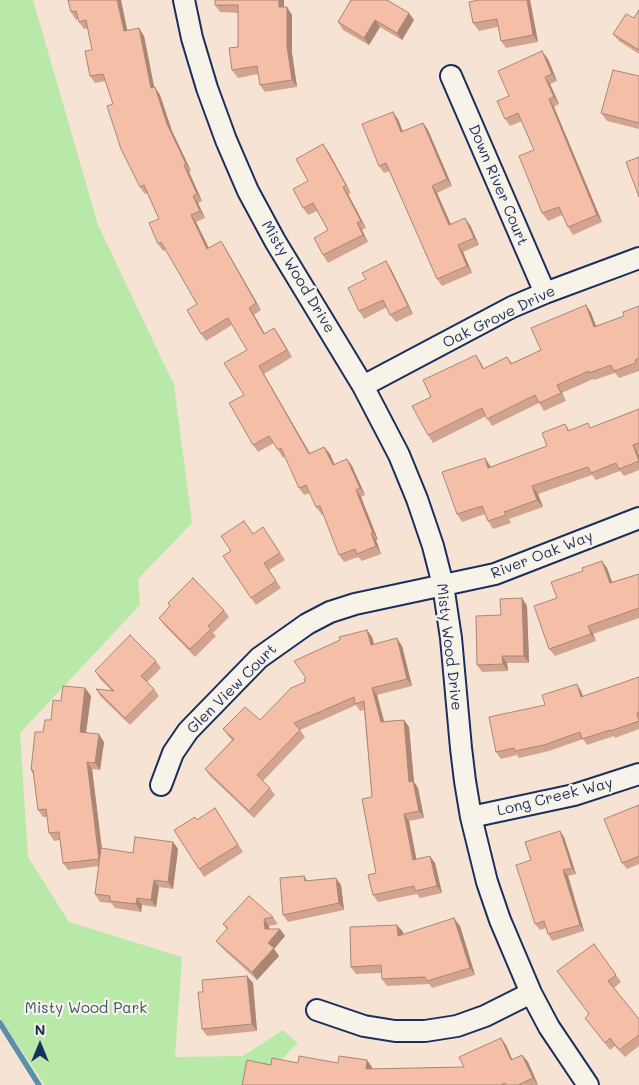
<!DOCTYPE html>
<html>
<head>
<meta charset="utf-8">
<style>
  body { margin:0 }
  #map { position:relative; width:639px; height:1085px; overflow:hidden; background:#f6e3d4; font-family:Mali,sans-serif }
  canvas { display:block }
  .north { position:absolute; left:15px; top:1020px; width:50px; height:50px; -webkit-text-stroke:4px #f7f3e8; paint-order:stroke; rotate:0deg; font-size:14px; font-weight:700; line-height:20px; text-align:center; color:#1b2f5e }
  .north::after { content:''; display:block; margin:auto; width:18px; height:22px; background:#1b2f5e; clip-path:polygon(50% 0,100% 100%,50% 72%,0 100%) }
</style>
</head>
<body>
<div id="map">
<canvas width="639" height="1085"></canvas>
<div class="north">N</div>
</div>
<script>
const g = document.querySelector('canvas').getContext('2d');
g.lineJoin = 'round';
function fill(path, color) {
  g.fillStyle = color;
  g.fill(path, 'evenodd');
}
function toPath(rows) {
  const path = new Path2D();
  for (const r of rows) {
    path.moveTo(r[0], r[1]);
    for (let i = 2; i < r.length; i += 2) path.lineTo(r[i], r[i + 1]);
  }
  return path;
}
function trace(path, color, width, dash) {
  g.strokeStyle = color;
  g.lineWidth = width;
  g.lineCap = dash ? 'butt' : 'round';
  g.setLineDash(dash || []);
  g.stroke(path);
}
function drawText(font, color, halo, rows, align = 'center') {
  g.font = font + ' Mali,sans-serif';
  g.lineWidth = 4.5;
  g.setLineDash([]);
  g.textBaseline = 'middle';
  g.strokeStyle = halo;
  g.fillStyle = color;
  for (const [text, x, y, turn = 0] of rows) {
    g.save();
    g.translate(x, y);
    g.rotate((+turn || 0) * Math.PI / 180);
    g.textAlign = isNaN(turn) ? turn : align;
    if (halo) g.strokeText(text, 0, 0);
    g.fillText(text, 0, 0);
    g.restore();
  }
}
const green = toPath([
  [0,0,33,0,98,225,174,385,192,523,138,579,140,605,20,733,28,857,69,922,182,957,175,1057,243,1056,283,1030,298,1043,255,1085,45,1085,0,1018]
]);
const stream = toPath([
  [0,1023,39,1085]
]);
const minor = toPath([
  [184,0,192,38,207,88,226,140,248,191,275,241,363,386,399,455,417,499,433,546,443,585,451,638,461,748,465,781,471,817,487,882,500,920,531,993,549,1027,588,1085],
  [451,76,545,293],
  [363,386,512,307,545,293,639,258],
  [161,785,173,753,188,731,259,658,307,624,330,612,355,604,495,574,639,518],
  [471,817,574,795,639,774],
  [317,1010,364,1026,395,1031,425,1031,457,1026,485,1016,531,993]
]);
const wall = toPath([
  [68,0,127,30,144,36,154,87,160,95,172,131,191,171,189,172,202,201,198,203,205,218,196,222,209,248,226,249,261,310,254,315,265,334,274,328,292,357,264,374,310,453,324,447,330,454,335,465,347,459,352,466,365,495,361,497,378,540,376,540,381,554,362,561,358,557,344,562,339,555,323,514,322,515,316,507,310,493,304,495,299,488,285,456,283,458,274,443,258,452,253,445,244,395,247,350,232,325,206,341,201,334,197,304,166,250,163,251,158,244,159,219,147,193,145,194,140,187,106,81,95,83,90,76,92,50,88,28,84,29,79,22,78,19,76,20,71,12],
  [215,0,284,0,284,7,292,15,292,53,297,87,265,92,260,85,258,74,238,78,232,70,238,47,238,13,220,12,215,5],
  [351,0,414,20,402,40,380,27,369,45,343,30,338,22],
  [478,0,530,0,538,42,506,48,501,41,498,27,479,31,473,23],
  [639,10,639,54,619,41,613,34,634,18],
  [548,59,557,81,550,84,559,104,554,107,602,222,573,235,568,227,562,215,548,221,542,213,534,150,522,121,510,126,505,119,509,96],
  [639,76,639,129,607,121,601,113],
  [398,119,403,132,423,123,428,130,452,186,437,193,451,224,470,225,479,245,463,252,472,273,442,286,437,279,390,171,384,173,379,166],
  [328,151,351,193,348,194,366,228,362,230,368,242,328,263,323,255,328,230,317,211,308,215,303,208,308,181],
  [391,269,413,314,396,322,390,315,387,307,364,319,359,311],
  [586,305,591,313,596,326,624,316,639,306,639,371,619,378,615,373,594,380,593,379,562,393,566,401,544,411,539,403,492,426,486,416,433,443,428,435,431,397,481,363,484,369,507,357,512,363,541,350],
  [639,409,639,452,638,453,639,455,639,470,624,476,620,471,596,480,592,475,538,494,543,507,509,519,511,523,493,529,488,521,485,514,462,522,457,514,485,458,491,467,547,446,565,424,570,431,591,428],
  [263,527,285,560,269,570,281,588,256,605,223,556,231,551],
  [607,568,612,582,639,574,639,618,593,634,596,641,555,656,549,649,557,598,583,571],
  [522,598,527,606,529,663,507,663,508,671,482,672,477,665,501,615],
  [168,603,224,610,229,617,213,633,216,636,195,657,164,625,159,618,170,606],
  [367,630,372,637,374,644,402,646,412,686,377,695,384,721,404,720,409,727,414,782,418,788,424,818,409,821,416,859,435,863,442,893,420,898,417,894,378,902,373,895,376,873,372,797,364,710,360,711,356,705,300,730,305,737,263,781,270,788,275,795,254,818,210,776,205,769,232,740,229,737,223,729,260,720],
  [156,661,161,668,147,682,154,689,159,696,130,725,101,697,96,689,112,691,100,679,95,671],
  [639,677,639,729,615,738,614,736,587,745,583,739,549,751,519,758,517,755,501,759,496,752,545,705,581,691,583,697],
  [85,688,91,696,86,733,104,742,100,770,92,769,102,849,133,853,173,842,178,849,173,889,159,887,156,907,142,905,141,912,115,908,111,903,100,902,95,894,99,866,68,870,63,863,60,840,54,841,49,833,47,817,43,817,38,810,33,774,31,770,43,732,61,701],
  [639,805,639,864,627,869,622,863],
  [215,808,243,852,204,877,199,869,197,820],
  [564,837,576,874,568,876,584,931,552,941,548,934,546,928,540,930,535,924,531,860],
  [304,876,308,881,341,885,344,910,288,922,283,915],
  [273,917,278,924,269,926,269,929,285,936,274,949,279,956,257,980,222,948,216,941,227,929,223,924],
  [397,925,403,932,403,934,460,926,475,975,432,988,429,984,387,986,382,979,382,973,356,974,351,967],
  [594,944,621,982,614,988,639,1019,639,1046,625,1057,615,1046,610,1050,585,1018,589,1015],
  [247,976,253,983,257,1031,207,1036,202,1029,203,992],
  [506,1045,512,1060,522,1055,528,1062,538,1085,242,1085,271,1065,298,1063,338,1063,372,1067,372,1069,464,1067]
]);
const shadedWall = toPath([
  [117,0,121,0,129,38,124,31],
  [279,0,284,0,284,15,279,7],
  [527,0,530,0,538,42,533,35],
  [287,7,292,15,292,53,297,87,292,80,287,46],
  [409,13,414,20,402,40,397,33],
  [375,20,380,27,369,45,364,38],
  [139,28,144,36,156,96,151,88],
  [542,51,548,59,557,81,552,74],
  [545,77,550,84,559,104,554,97],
  [155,87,160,95,172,131,191,171,186,164,167,124],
  [549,99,554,107,602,222,597,215],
  [393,112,398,119,406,140,401,132],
  [423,123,428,130,452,186,447,179],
  [323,144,328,151,351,193,346,185],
  [184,165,189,172,202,201,197,194],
  [432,186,437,193,454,232,449,225],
  [343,187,348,194,366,228,361,221],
  [193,196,198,203,205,218,200,211],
  [191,215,196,222,213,257,207,249],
  [465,218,470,225,479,245,474,238],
  [357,223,362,230,368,242,363,235],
  [221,241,226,249,261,310,256,303],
  [458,245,463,252,472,273,467,266],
  [386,261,391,269,413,314,408,306],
  [586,305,591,313,599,334,594,327],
  [249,308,254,315,269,341,264,334],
  [274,328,279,335,292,357,287,350],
  [476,355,481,363,488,377,483,369],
  [259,366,264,374,314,461,309,454],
  [557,385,562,393,566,401,561,393],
  [633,445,638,453,639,455,639,461],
  [324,447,330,454,338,473,333,465],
  [485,458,490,466,493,475,488,468],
  [347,459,352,466,365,495,360,488],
  [532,486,538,494,543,507,537,500],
  [356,490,361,497,378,540,373,533],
  [371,533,376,540,381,554,376,546],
  [602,561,607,568,615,590,610,583],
  [522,598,527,606,529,663,524,656],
  [588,626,593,634,596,641,591,634],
  [367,630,372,637,376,652,371,645],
  [397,638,402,646,412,686,407,679],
  [502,656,507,663,508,671,503,664],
  [577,684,581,691,586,704,581,697],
  [85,688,91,696,85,739,80,732],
  [372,688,377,695,386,729,381,722],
  [404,720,409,727,414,782,418,788,424,818,419,811,409,782],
  [99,734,104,742,100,770,95,763],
  [87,762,92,769,104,866,99,859],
  [404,814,409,821,418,867,413,860],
  [560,831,564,837,576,874,572,868],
  [173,842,178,849,173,889,168,882],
  [430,856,435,863,442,893,437,886],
  [563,870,568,876,584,931,580,925],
  [336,878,341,885,344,910,339,903],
  [154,880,159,887,156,907,151,900],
  [137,898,142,905,141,912,136,904],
  [454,918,460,926,475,975,470,968],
  [264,919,269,926,270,937,265,929],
  [397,925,403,932,403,943,398,936],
  [280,929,285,936,274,949,279,956,257,980,252,972,268,943],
  [247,976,253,983,257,1031,252,1024],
  [501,1038,506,1045,516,1068,511,1060],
  [522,1055,528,1062,538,1085,533,1078],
  [367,1060,372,1067,371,1077,366,1069]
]);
const building = toPath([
  [68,0,117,0,124,31,139,28,151,88,155,87,167,124,186,164,184,165,197,194,193,196,200,211,191,215,207,249,221,241,256,303,249,308,264,334,274,328,287,350,259,366,309,454,324,447,333,465,347,459,360,488,356,490,373,533,371,533,376,546,357,554,355,549,339,555,320,506,316,507,306,485,299,488,281,448,278,450,269,436,253,445,229,403,244,395,224,363,247,350,228,318,201,334,187,310,197,304,161,242,158,244,149,223,159,219,144,185,140,187,121,149,107,106,113,104,103,74,90,76,85,51,92,50,86,20,79,22,76,11,71,12,68,0],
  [215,0,279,0,279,7,287,7,287,46,292,80,260,85,257,66,232,70,229,48,238,47,238,5,215,5,215,0],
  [351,0,387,0,409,13,397,33,375,20,364,38,338,22,351,0],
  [478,0,527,0,533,35,501,41,497,19,473,23,469,2,478,0],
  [639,10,639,50,613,34,626,14,634,18,639,10],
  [542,51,552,74,545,77,554,97,549,99,597,215,568,227,559,207,542,213,519,156,534,150,518,113,505,119,497,101,509,96,498,71,542,51],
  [613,70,639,76,639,123,601,113,613,70],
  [393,112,401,132,423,123,447,179,432,186,449,225,465,218,474,238,458,245,467,266,437,279,386,163,379,166,362,124,393,112],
  [323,144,346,185,343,187,361,221,357,223,363,235,323,255,314,238,328,230,313,203,303,208,293,189,308,181,296,159,323,144],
  [639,157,639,197,626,162,639,157],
  [386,261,408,306,390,315,383,300,359,311,348,288,366,279,362,273,386,261],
  [586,305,594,327,624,316,623,312,639,306,639,358,635,360,636,363,614,371,611,365,589,373,589,371,557,385,561,393,539,403,535,395,487,419,482,408,428,435,412,406,431,397,423,380,476,355,483,369,507,357,511,364,541,350,531,328,586,305],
  [639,409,639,443,633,445,639,461,619,469,616,463,591,473,588,467,532,486,537,500,504,512,506,515,488,521,482,506,457,514,442,472,485,458,488,468,547,446,542,433,565,424,568,431,588,423,590,428,639,409],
  [244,521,253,534,263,527,280,553,264,563,276,581,251,598,223,556,231,551,221,536,244,521],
  [602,561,610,583,639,574,639,608,588,626,591,634,549,649,534,606,557,598,551,582,583,571,582,568,602,561],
  [193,578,224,610,208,626,211,629,190,649,159,618,170,606,168,603,193,578],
  [522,598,524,656,502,656,503,664,477,665,476,616,501,615,500,599,522,598],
  [367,630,371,645,397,638,407,679,372,688,381,722,404,720,409,782,413,781,419,811,404,814,413,860,430,856,437,886,415,891,414,886,373,895,368,875,376,873,362,799,372,797,364,701,355,704,354,697,294,723,300,730,257,775,270,788,249,811,205,769,234,739,223,729,245,707,260,720,291,688,305,682,304,679,306,678,294,661,340,640,339,637,367,630],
  [130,635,156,661,141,676,154,689,125,718,96,689,114,691,95,671,130,635],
  [639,677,639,712,637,713,639,721,610,731,610,730,582,739,580,732,544,745,515,751,514,748,496,752,489,717,545,705,542,695,577,684,581,697,639,677],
  [63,686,85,688,80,732,99,734,95,763,87,762,99,859,63,863,59,832,49,833,46,809,38,810,33,770,31,770,35,732,43,732,45,720,51,720,53,700,61,701,63,686],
  [639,805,639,856,622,863,604,819,639,805],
  [215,808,238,845,199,869,174,830,195,817,197,820,215,808],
  [560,831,572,868,563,870,580,925,548,934,544,921,535,924,516,865,531,860,525,842,560,831],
  [135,837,173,842,168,882,154,880,151,900,137,898,136,904,110,901,110,896,95,894,101,848,133,853,135,837],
  [304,876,305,881,336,878,339,903,283,915,280,878,304,876],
  [249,896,273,917,264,919,265,929,280,929,268,943,274,948,252,972,216,941,228,928,223,924,249,896],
  [454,918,470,968,427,981,425,977,382,979,381,965,351,967,350,927,397,925,398,936,454,918],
  [594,944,616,975,608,981,639,1019,639,1035,619,1050,610,1038,605,1043,585,1018,589,1014,557,971,594,944],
  [247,976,252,1024,202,1029,198,992,203,992,202,980,247,976],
  [501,1038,511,1060,522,1055,533,1078,518,1085,506,1085,505,1083,501,1085,242,1085,247,1060,271,1065,272,1058,298,1063,299,1056,338,1063,339,1056,367,1060,366,1069,464,1067,459,1057,501,1038]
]);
const streetNames = [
  ["Down River Court",498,185,67],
  ["Misty Wood Drive",298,277,59],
  ["Oak Grove Drive",499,317,-26],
  ["River Oak Way",542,555,-21],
  ["Misty Wood Drive",449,647,83],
  ["Glen View Court",232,689,-45],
  ["Long Creek Way",555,797,-14]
];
const parkNames = [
  ["Misty Wood Park",86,1008]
];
fill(green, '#b8e9a8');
trace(stream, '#5991ac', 5.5);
trace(minor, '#1b2f5e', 24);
trace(minor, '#f7f3e8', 20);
fill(wall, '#d2a48f');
fill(shadedWall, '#ab8674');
fill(building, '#f4bfa6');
trace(building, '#ab8674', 1);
drawText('15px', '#1b2f5e', '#f7f3e8', streetNames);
drawText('15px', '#3a546d', '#f7f3e8', parkNames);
</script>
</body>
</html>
